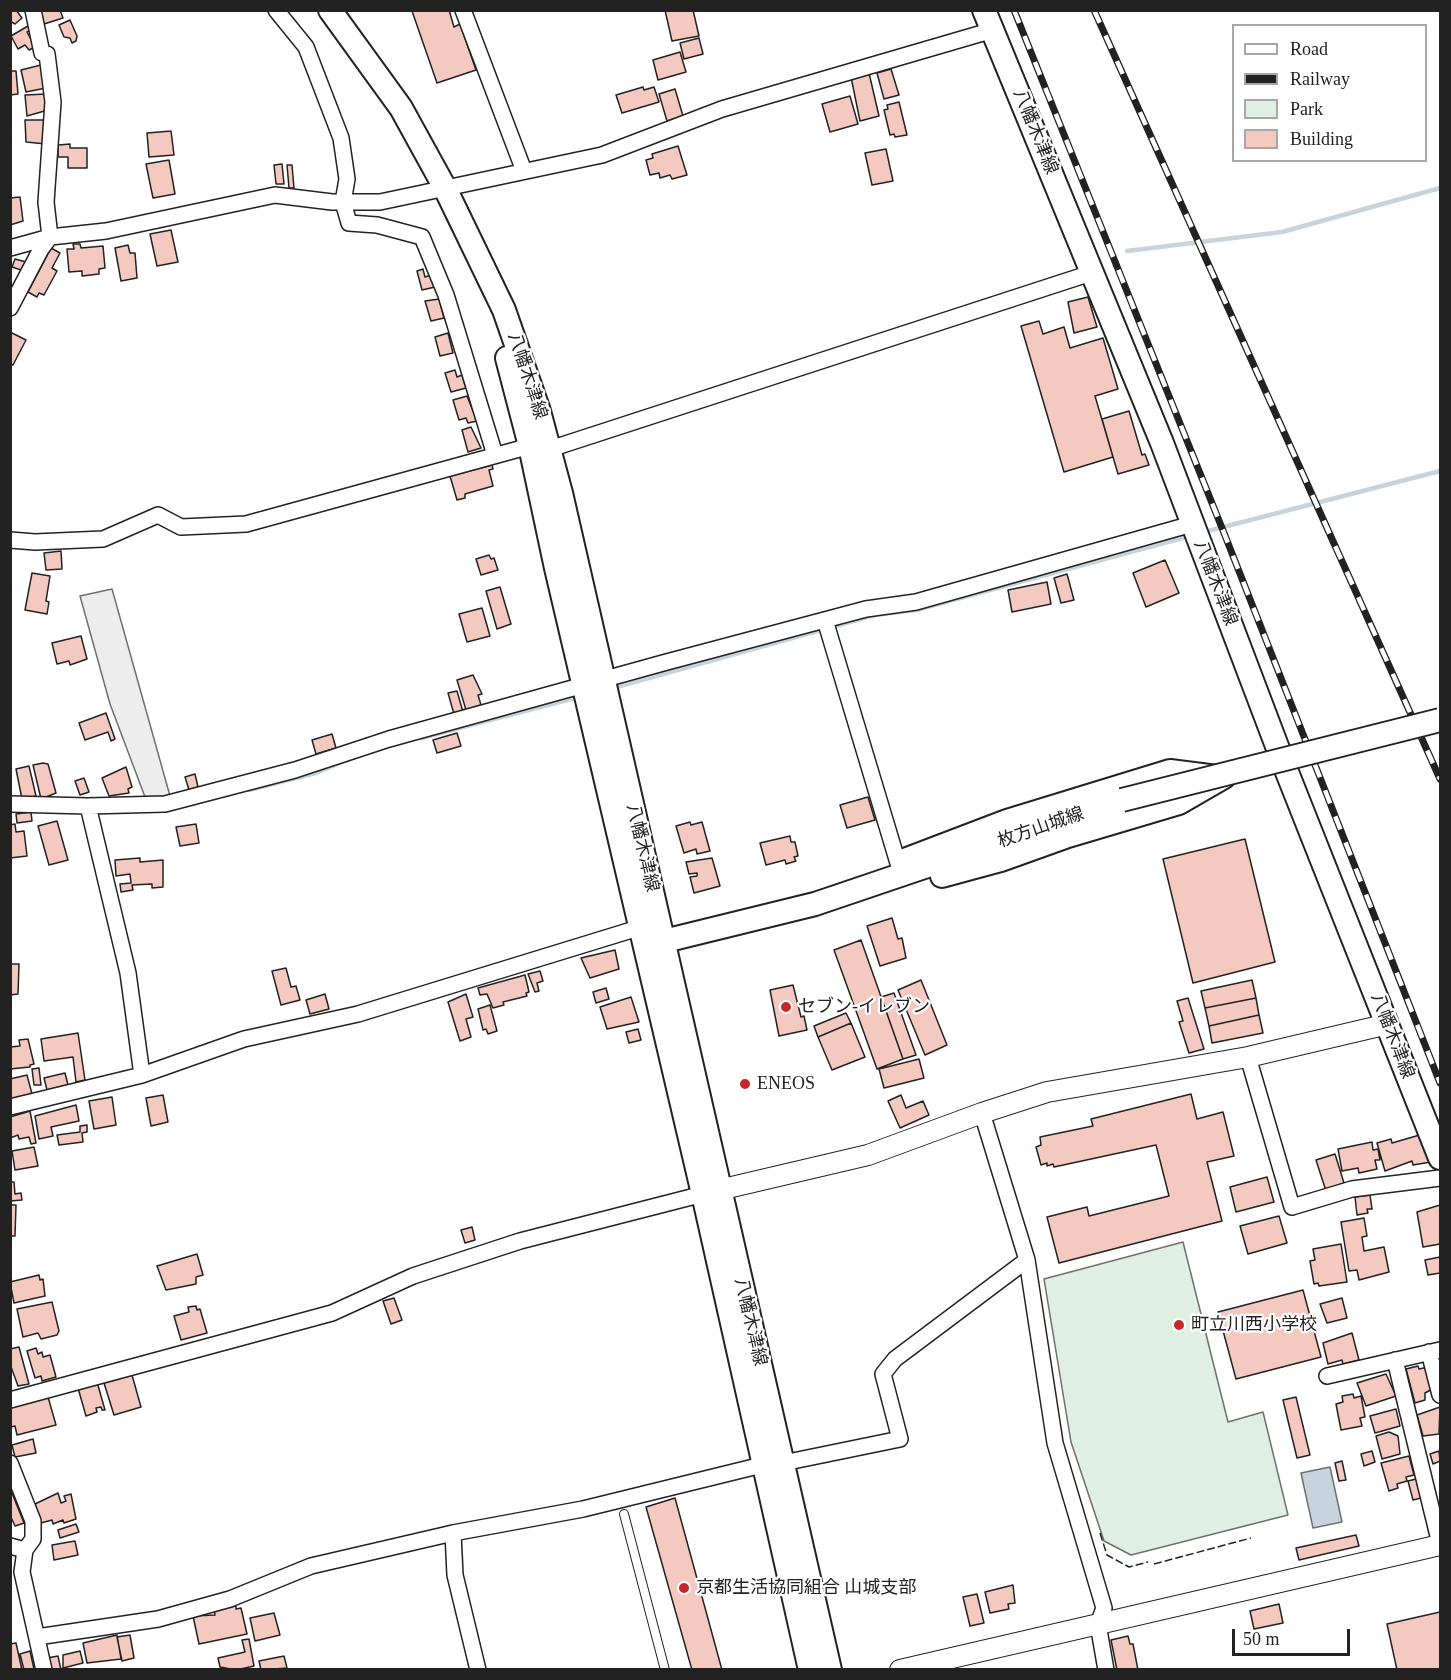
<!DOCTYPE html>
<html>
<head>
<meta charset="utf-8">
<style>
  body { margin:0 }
  #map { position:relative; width:1451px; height:1680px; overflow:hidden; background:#fff; font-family:"Times New Roman",serif }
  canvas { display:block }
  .frame { position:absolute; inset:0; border:12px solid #222; pointer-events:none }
  .legend { position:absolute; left:1232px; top:24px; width:195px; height:138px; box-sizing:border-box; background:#fff; border:2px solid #a7a7a7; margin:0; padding:8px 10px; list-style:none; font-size:18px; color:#222 }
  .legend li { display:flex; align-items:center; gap:12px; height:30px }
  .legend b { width:30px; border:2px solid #a7a7a7 }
  .scale { position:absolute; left:1232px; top:1629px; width:118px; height:27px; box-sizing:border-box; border:3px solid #222; border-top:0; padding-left:8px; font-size:18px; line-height:21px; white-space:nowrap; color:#222; -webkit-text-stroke:4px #fff; paint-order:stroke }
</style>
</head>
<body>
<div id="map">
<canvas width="1451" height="1680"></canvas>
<div class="frame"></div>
<ul class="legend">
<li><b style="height:8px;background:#fff"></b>Road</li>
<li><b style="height:8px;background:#222"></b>Railway</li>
<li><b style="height:16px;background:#e0efe3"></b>Park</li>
<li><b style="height:16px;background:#f3c9c0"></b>Building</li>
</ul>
<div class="scale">50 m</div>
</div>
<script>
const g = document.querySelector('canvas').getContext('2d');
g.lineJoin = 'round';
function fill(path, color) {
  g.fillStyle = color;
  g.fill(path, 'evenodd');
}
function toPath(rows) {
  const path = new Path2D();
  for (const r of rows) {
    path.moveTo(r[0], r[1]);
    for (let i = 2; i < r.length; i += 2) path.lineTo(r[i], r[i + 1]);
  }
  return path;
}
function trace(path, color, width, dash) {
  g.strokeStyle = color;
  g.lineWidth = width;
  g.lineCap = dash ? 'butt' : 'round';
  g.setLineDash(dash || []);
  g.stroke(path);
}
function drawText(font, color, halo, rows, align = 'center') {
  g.font = font + ' "Times New Roman","Noto Sans JP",serif';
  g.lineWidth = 4.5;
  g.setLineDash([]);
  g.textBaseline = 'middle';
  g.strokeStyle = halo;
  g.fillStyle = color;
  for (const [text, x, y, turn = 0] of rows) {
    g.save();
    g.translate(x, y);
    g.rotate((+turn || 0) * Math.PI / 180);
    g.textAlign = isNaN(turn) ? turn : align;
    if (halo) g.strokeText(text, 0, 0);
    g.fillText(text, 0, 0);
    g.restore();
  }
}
const green = toPath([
  [1183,1242,1228,1422,1263,1412,1288,1515,1131,1555,1104,1541,1071,1442,1044,1279,1183,1242]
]);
const parking = toPath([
  [112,589,170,796,145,797,110,704,80,596,112,589]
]);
const water = toPath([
  [1330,1467,1342,1522,1313,1528,1301,1473,1330,1467]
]);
const stream = toPath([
  [1127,251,1282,232,1440,188],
  [1204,532,1440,471],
  [613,688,875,615,916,610,1190,536],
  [421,738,579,697],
  [249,790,316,773,347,760]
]);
const building = toPath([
  [10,10,16,10,22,18,15,24,10,21,10,10],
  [40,10,60,10,63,18,44,24,40,10],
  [449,10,454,27,460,24,476,70,437,83,412,11,449,10],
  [665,10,693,10,699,36,672,41,665,10],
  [70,20,77,36,76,41,72,43,70,38,64,37,59,25,70,20],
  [28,26,31,30,27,32,35,47,29,50,25,45,18,49,11,36,28,26],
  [699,38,703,54,684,59,680,43,699,38],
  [680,52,686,72,658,80,653,60,680,52],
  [41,65,46,88,26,92,21,70,41,65],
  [891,69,899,95,884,99,877,73,891,69],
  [10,71,16,71,18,94,10,95,10,71],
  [869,73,879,116,860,121,851,77,869,73],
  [643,87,644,90,654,87,659,102,622,113,616,95,643,87],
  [675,89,683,116,667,121,659,94,675,89],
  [46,94,48,110,27,116,25,95,46,94],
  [850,96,858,124,830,132,822,104,850,96],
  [899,102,907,135,895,137,894,134,890,135,884,110,888,109,887,105,899,102],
  [25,120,45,120,46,144,26,142,25,120],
  [171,131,174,155,149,157,147,133,171,131],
  [70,144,70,148,87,148,87,168,68,168,68,157,58,157,58,145,70,144],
  [678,146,687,175,672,179,670,175,660,178,659,173,650,175,646,160,653,158,652,154,678,146],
  [886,149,893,181,872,185,865,153,886,149],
  [169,160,175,194,153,198,146,164,169,160],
  [282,164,284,184,276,184,274,165,282,164],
  [287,165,292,165,294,188,289,188,287,165],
  [20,197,23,221,10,225,10,198,20,197],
  [171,230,178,262,157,266,150,234,171,230],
  [73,244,80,244,81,248,103,246,105,268,99,269,99,274,82,276,82,271,69,272,67,249,74,249,73,244],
  [128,245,130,253,135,253,137,278,121,281,115,248,128,245],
  [51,248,60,253,52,268,57,271,44,295,39,293,37,297,28,292,51,248],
  [15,259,26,262,24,271,12,267,15,259],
  [423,269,425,277,431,275,435,287,422,290,417,271,423,269],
  [1088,297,1097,327,1074,333,1068,302,1088,297],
  [439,299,444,318,431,321,425,301,439,299],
  [1039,321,1043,334,1064,327,1070,348,1103,338,1118,389,1095,396,1113,457,1064,472,1021,326,1039,321],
  [10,332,26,340,13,365,10,364,10,332],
  [448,333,453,353,440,356,435,337,448,333],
  [455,370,457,377,462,375,466,388,451,392,445,373,455,370],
  [467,396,477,421,468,423,466,418,459,420,453,400,467,396],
  [1129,411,1142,455,1145,454,1149,465,1118,474,1102,419,1129,411],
  [471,427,481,448,468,452,462,430,471,427],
  [492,465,493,469,489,470,493,486,465,494,465,498,457,500,450,476,492,465],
  [61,551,62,569,46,570,44,553,61,551],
  [489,555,491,559,494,558,498,570,481,575,476,559,489,555],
  [1165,560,1179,593,1146,607,1133,573,1165,560],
  [32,573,50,576,46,601,49,602,47,614,25,610,32,573],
  [1067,574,1074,600,1061,603,1054,578,1067,574],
  [1047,582,1051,604,1012,612,1008,590,1047,582],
  [500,587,511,624,497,629,486,591,500,587],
  [482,608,490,636,467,642,459,614,482,608],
  [81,636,87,659,70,665,69,661,57,664,52,643,81,636],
  [473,675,482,694,478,695,481,705,466,710,457,680,473,675],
  [457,691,463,712,454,714,448,693,457,691],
  [106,713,115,739,111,741,108,732,85,740,79,723,106,713],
  [457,733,461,746,437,753,433,740,457,733],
  [332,734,336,748,316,754,312,740,332,734],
  [43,763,48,764,56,793,41,799,33,765,43,763],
  [29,766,36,796,22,799,16,769,29,766],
  [126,767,132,787,128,789,129,793,109,796,102,778,126,767],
  [195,774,198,787,189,790,185,777,195,774],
  [84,778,89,792,80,795,75,781,84,778],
  [868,797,875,820,847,828,840,805,868,797],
  [31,812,32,821,17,823,16,814,31,812],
  [57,821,68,860,49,865,38,826,57,821],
  [690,822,691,825,702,822,710,851,697,854,696,849,684,853,676,826,690,822],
  [15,824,16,832,24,831,27,856,10,858,10,825,15,824],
  [196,824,199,843,180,846,176,827,196,824],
  [790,836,791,842,795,842,798,856,794,857,796,861,786,864,785,860,766,865,760,843,790,836],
  [1245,839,1275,962,1193,983,1163,859,1245,839],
  [140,858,140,862,163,860,163,887,152,888,152,884,132,885,133,890,121,892,120,884,131,883,130,874,116,876,115,860,140,858],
  [712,858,720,886,694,893,690,877,697,876,697,873,689,874,686,862,712,858],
  [892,918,898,939,902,938,906,958,880,966,867,926,892,918],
  [861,940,903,1059,877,1069,834,950,861,940],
  [615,950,619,969,590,978,581,958,615,950],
  [10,964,19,964,18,994,10,995,10,964],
  [286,968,291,987,296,986,300,1000,281,1005,272,971,286,968],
  [540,971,543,981,537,983,539,991,535,992,528,974,540,971],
  [525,975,529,992,526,993,527,996,503,1002,504,1005,493,1008,487,994,480,995,478,988,525,975],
  [921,980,947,1045,925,1055,898,990,921,980],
  [1252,980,1256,998,1205,1008,1201,991,1252,980],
  [793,985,801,1017,804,1016,807,1030,779,1036,770,990,793,985],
  [606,988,609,999,596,1003,593,992,606,988],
  [894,993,916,1055,903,1059,881,997,894,993],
  [325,994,329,1009,310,1014,306,1000,325,994],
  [466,994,473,1017,466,1019,471,1037,460,1041,448,1002,466,994],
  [631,997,639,1022,607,1029,600,1007,631,997],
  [1188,998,1204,1049,1189,1053,1179,1022,1183,1021,1177,1001,1188,998],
  [1256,998,1259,1015,1209,1026,1205,1008,1256,998],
  [490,1005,497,1031,488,1034,486,1029,483,1030,478,1009,490,1005],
  [846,1013,851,1023,818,1037,814,1026,846,1013],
  [1259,1015,1263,1033,1212,1043,1209,1026,1259,1015],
  [851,1023,865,1057,832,1070,818,1037,851,1023],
  [638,1029,641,1040,629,1043,626,1032,638,1029],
  [78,1033,85,1080,76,1082,73,1057,44,1061,41,1039,78,1033],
  [28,1039,34,1064,30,1065,30,1067,10,1069,10,1047,20,1046,19,1040,28,1039],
  [919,1059,924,1078,884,1088,879,1069,919,1059],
  [39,1068,41,1085,34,1085,32,1069,39,1068],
  [65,1073,68,1085,47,1090,44,1078,65,1073],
  [27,1075,32,1094,10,1099,10,1079,27,1075],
  [1191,1094,1197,1119,1223,1112,1234,1156,1207,1162,1222,1221,1059,1263,1047,1217,1087,1207,1089,1216,1169,1196,1156,1145,1054,1167,1053,1164,1047,1166,1047,1163,1041,1165,1036,1147,1041,1145,1040,1137,1093,1126,1091,1119,1191,1094],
  [163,1095,168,1122,151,1126,146,1098,163,1095],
  [901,1095,906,1108,923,1101,929,1115,900,1128,888,1101,901,1095],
  [112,1097,116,1125,94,1129,89,1101,112,1097],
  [76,1105,79,1121,51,1127,53,1136,39,1139,35,1116,76,1105],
  [30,1111,36,1143,31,1144,29,1137,19,1139,18,1135,10,1138,10,1117,30,1111],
  [87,1125,87,1132,82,1133,83,1142,59,1145,57,1135,80,1132,80,1126,87,1125],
  [1423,1134,1431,1162,1413,1165,1412,1161,1385,1171,1377,1143,1391,1139,1392,1143,1423,1134],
  [1372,1142,1373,1150,1378,1149,1380,1160,1375,1160,1377,1169,1359,1173,1358,1168,1342,1171,1338,1149,1372,1142],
  [34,1147,38,1166,15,1170,12,1151,34,1147],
  [1335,1154,1344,1183,1328,1189,1325,1188,1316,1160,1335,1154],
  [1267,1177,1274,1202,1236,1212,1230,1187,1267,1177],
  [10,1182,14,1182,15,1194,21,1193,22,1200,10,1201,10,1182],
  [1370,1195,1372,1209,1367,1209,1368,1213,1357,1215,1355,1197,1370,1195],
  [10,1205,16,1205,15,1236,10,1236,10,1205],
  [1440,1205,1440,1244,1423,1247,1417,1212,1440,1205],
  [1279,1216,1287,1243,1248,1254,1240,1226,1279,1216],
  [1364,1218,1367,1236,1362,1237,1364,1251,1384,1247,1389,1272,1359,1280,1357,1270,1349,1271,1341,1222,1364,1218],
  [472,1227,475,1240,465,1243,461,1230,472,1227],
  [1341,1244,1347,1282,1319,1286,1318,1283,1314,1284,1310,1261,1315,1260,1313,1249,1341,1244],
  [197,1254,203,1275,196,1277,196,1284,166,1290,157,1266,197,1254],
  [1440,1257,1440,1273,1428,1275,1425,1260,1440,1257],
  [39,1275,40,1280,43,1279,45,1296,14,1303,10,1282,39,1275],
  [1303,1290,1321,1357,1236,1379,1218,1312,1303,1290],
  [394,1298,402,1320,391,1324,383,1301,394,1298],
  [1342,1298,1347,1318,1327,1323,1320,1304,1342,1298],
  [52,1302,59,1331,57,1335,41,1339,38,1333,23,1337,17,1309,52,1302],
  [196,1306,197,1310,200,1309,207,1333,181,1340,174,1316,189,1312,188,1307,196,1306],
  [1352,1333,1359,1360,1343,1364,1342,1360,1328,1364,1323,1343,1352,1333],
  [19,1347,29,1384,18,1386,10,1364,10,1349,19,1347],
  [36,1348,38,1354,42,1352,43,1357,50,1355,56,1377,42,1381,41,1376,35,1378,27,1351,36,1348],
  [1418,1366,1419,1369,1428,1367,1434,1388,1425,1393,1425,1400,1415,1403,1406,1369,1418,1366],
  [1386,1374,1396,1396,1366,1406,1357,1383,1386,1374],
  [132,1375,141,1407,114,1415,104,1383,132,1375],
  [97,1382,105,1410,102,1410,101,1407,96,1408,97,1412,86,1416,78,1388,97,1382],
  [1353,1394,1354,1398,1361,1396,1365,1417,1360,1418,1362,1426,1341,1430,1336,1404,1343,1402,1342,1396,1353,1394],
  [48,1397,56,1425,17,1435,15,1426,10,1427,10,1407,48,1397],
  [1296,1397,1310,1455,1297,1458,1283,1400,1296,1397],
  [1440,1407,1439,1434,1423,1436,1417,1415,1440,1407],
  [1396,1409,1400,1426,1375,1433,1370,1416,1396,1409],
  [1389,1432,1398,1436,1400,1454,1382,1459,1376,1436,1389,1432],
  [33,1439,36,1453,15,1457,12,1445,33,1439],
  [1372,1451,1375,1462,1364,1466,1361,1454,1372,1451],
  [1439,1451,1440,1461,1433,1464,1430,1454,1439,1451],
  [1409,1456,1414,1475,1406,1477,1407,1481,1397,1484,1398,1488,1389,1491,1381,1463,1409,1456],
  [1342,1461,1346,1480,1339,1481,1335,1463,1342,1461],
  [1420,1478,1425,1497,1413,1500,1408,1481,1420,1478],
  [10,1488,24,1523,15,1526,10,1515,10,1488],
  [58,1493,61,1503,66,1501,64,1496,71,1494,76,1519,64,1523,63,1520,53,1524,52,1520,41,1523,35,1504,58,1493],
  [675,1498,722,1670,692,1670,646,1507,675,1498],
  [76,1524,79,1532,60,1538,58,1530,76,1524],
  [1356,1535,1359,1546,1299,1560,1296,1548,1356,1535],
  [75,1541,78,1555,54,1560,52,1545,75,1541],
  [1013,1585,1015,1603,1008,1604,1009,1609,990,1613,985,1592,1013,1585],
  [977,1594,984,1623,970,1626,963,1597,977,1594],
  [1279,1604,1283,1623,1254,1629,1250,1611,1279,1604],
  [236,1606,236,1609,241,1608,247,1634,199,1644,193,1616,215,1615,214,1610,236,1606],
  [1440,1612,1440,1670,1397,1670,1387,1624,1440,1612],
  [274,1613,280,1635,255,1641,250,1618,274,1613],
  [117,1635,121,1659,87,1663,83,1643,117,1635],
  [130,1635,134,1658,122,1661,117,1637,130,1635],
  [1128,1636,1130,1644,1133,1644,1138,1670,1117,1670,1111,1640,1128,1636],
  [249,1639,254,1666,236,1670,220,1667,218,1658,245,1652,242,1640,249,1639],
  [16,1643,22,1670,10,1670,10,1644,16,1643],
  [30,1651,34,1669,24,1670,20,1654,30,1651],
  [80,1651,83,1663,63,1668,63,1655,80,1651],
  [58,1656,61,1670,50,1670,47,1658,58,1656],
  [284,1656,287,1668,261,1670,259,1661,284,1656]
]);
const lane = toPath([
  [624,1514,665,1670]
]);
const street = toPath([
  [33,10,42,53,47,54,53,102,46,202,50,237,106,231,275,195,332,202,380,202,602,155,722,109,993,30],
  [276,10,306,47,341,138,347,179,343,202,349,223,377,225,422,237,446,295,495,455],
  [463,10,524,171],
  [10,248,50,237],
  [10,308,41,249,50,237],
  [550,449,1091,273],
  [10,540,35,542,103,539,158,515,181,527,246,524,530,446],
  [825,620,898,863],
  [10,804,88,806,128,973,142,1075],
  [88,806,165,804,295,770,389,739,663,663,866,609,916,602,1192,524],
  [1248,1057,1292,1207,1352,1189,1440,1178],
  [10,1107,142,1075,244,1039,358,1014,648,925],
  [982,1113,1027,1260,1055,1443,1104,1608,1098,1624,1106,1670],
  [1429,1352,1440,1395],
  [1395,1360,1440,1544],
  [1327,1376,1440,1350],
  [10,1400,332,1313,413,1276,520,1241,711,1192],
  [10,1463,33,1521,33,1539,25,1550,22,1572,44,1670],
  [783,1463,900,1439,883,1374,895,1359,1027,1260],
  [453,1533,455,1575,478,1670],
  [10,1546,25,1550],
  [37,1637,158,1619,230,1599,311,1566,453,1533,583,1509,762,1465]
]);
const secondary = toPath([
  [719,1190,868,1155,982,1113,1047,1092,1248,1057,1388,1024],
  [900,1670,1440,1545]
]);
const primary = toPath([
  [330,10,401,108,445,188,504,310,539,411,561,493,830,1670],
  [984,10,1162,443,1283,762,1440,1158],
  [507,358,530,446,556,568,703,1194,810,1670],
  [902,861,1007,821,1170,771,1217,777],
  [942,876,1001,860,1068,836,1179,803,1224,777],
  [648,945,815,904,1122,800]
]);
const rail = toPath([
  [1014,10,1224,533,1440,1083],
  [1094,10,1440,779]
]);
const primaryBridge = toPath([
  [1122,800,1440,720]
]);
const fence = toPath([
  [1100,1533,1107,1555,1129,1567,1148,1562],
  [1154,1564,1251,1538]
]);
const markers = [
  [786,1007,6,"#c62828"],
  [745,1084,6,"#c62828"],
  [1179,1325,6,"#c62828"],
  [684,1588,6,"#c62828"]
];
const streetNames = [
  ["八幡木津線",1035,132,68],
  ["八幡木津線",527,376,72],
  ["八幡木津線",1215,583,69],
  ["枚方山城線",1041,828,-19],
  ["八幡木津線",642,848,77],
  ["八幡木津線",1392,1036,69],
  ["八幡木津線",750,1322,77]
];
const poiNames = [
  ["セブン-イレブン",798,1007],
  ["ENEOS",757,1084],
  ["町立川西小学校",1191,1325],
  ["京都生活協同組合 山城支部",696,1588]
];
fill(green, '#e0efe3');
trace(green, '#6f6f6f', 1.5);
fill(parking, '#ededed');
trace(parking, '#6f6f6f', 1.5);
fill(water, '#c7d3dd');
trace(water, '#6f6f6f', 1.5);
trace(stream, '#c7d3dd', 4.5);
fill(building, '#f3c9c0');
trace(building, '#222', 1.5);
trace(lane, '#222', 10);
trace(street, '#222', 18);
trace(secondary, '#222', 22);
trace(primary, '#222', 26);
trace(lane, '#fff', 8);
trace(street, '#fff', 15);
trace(secondary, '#fff', 20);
trace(primary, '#fff', 22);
trace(rail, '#222', 7);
trace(rail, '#fff', 4.5, [14]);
trace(primaryBridge, '#222', 26, []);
trace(primaryBridge, '#fff', 22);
trace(fence, '#222', 1.5, [8, 3]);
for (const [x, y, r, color] of markers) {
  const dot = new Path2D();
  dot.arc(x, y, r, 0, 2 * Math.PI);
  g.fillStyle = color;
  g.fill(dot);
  trace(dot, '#fff', 2);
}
drawText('18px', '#222', '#fff', streetNames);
drawText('18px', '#222', '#fff', poiNames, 'left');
</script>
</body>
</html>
